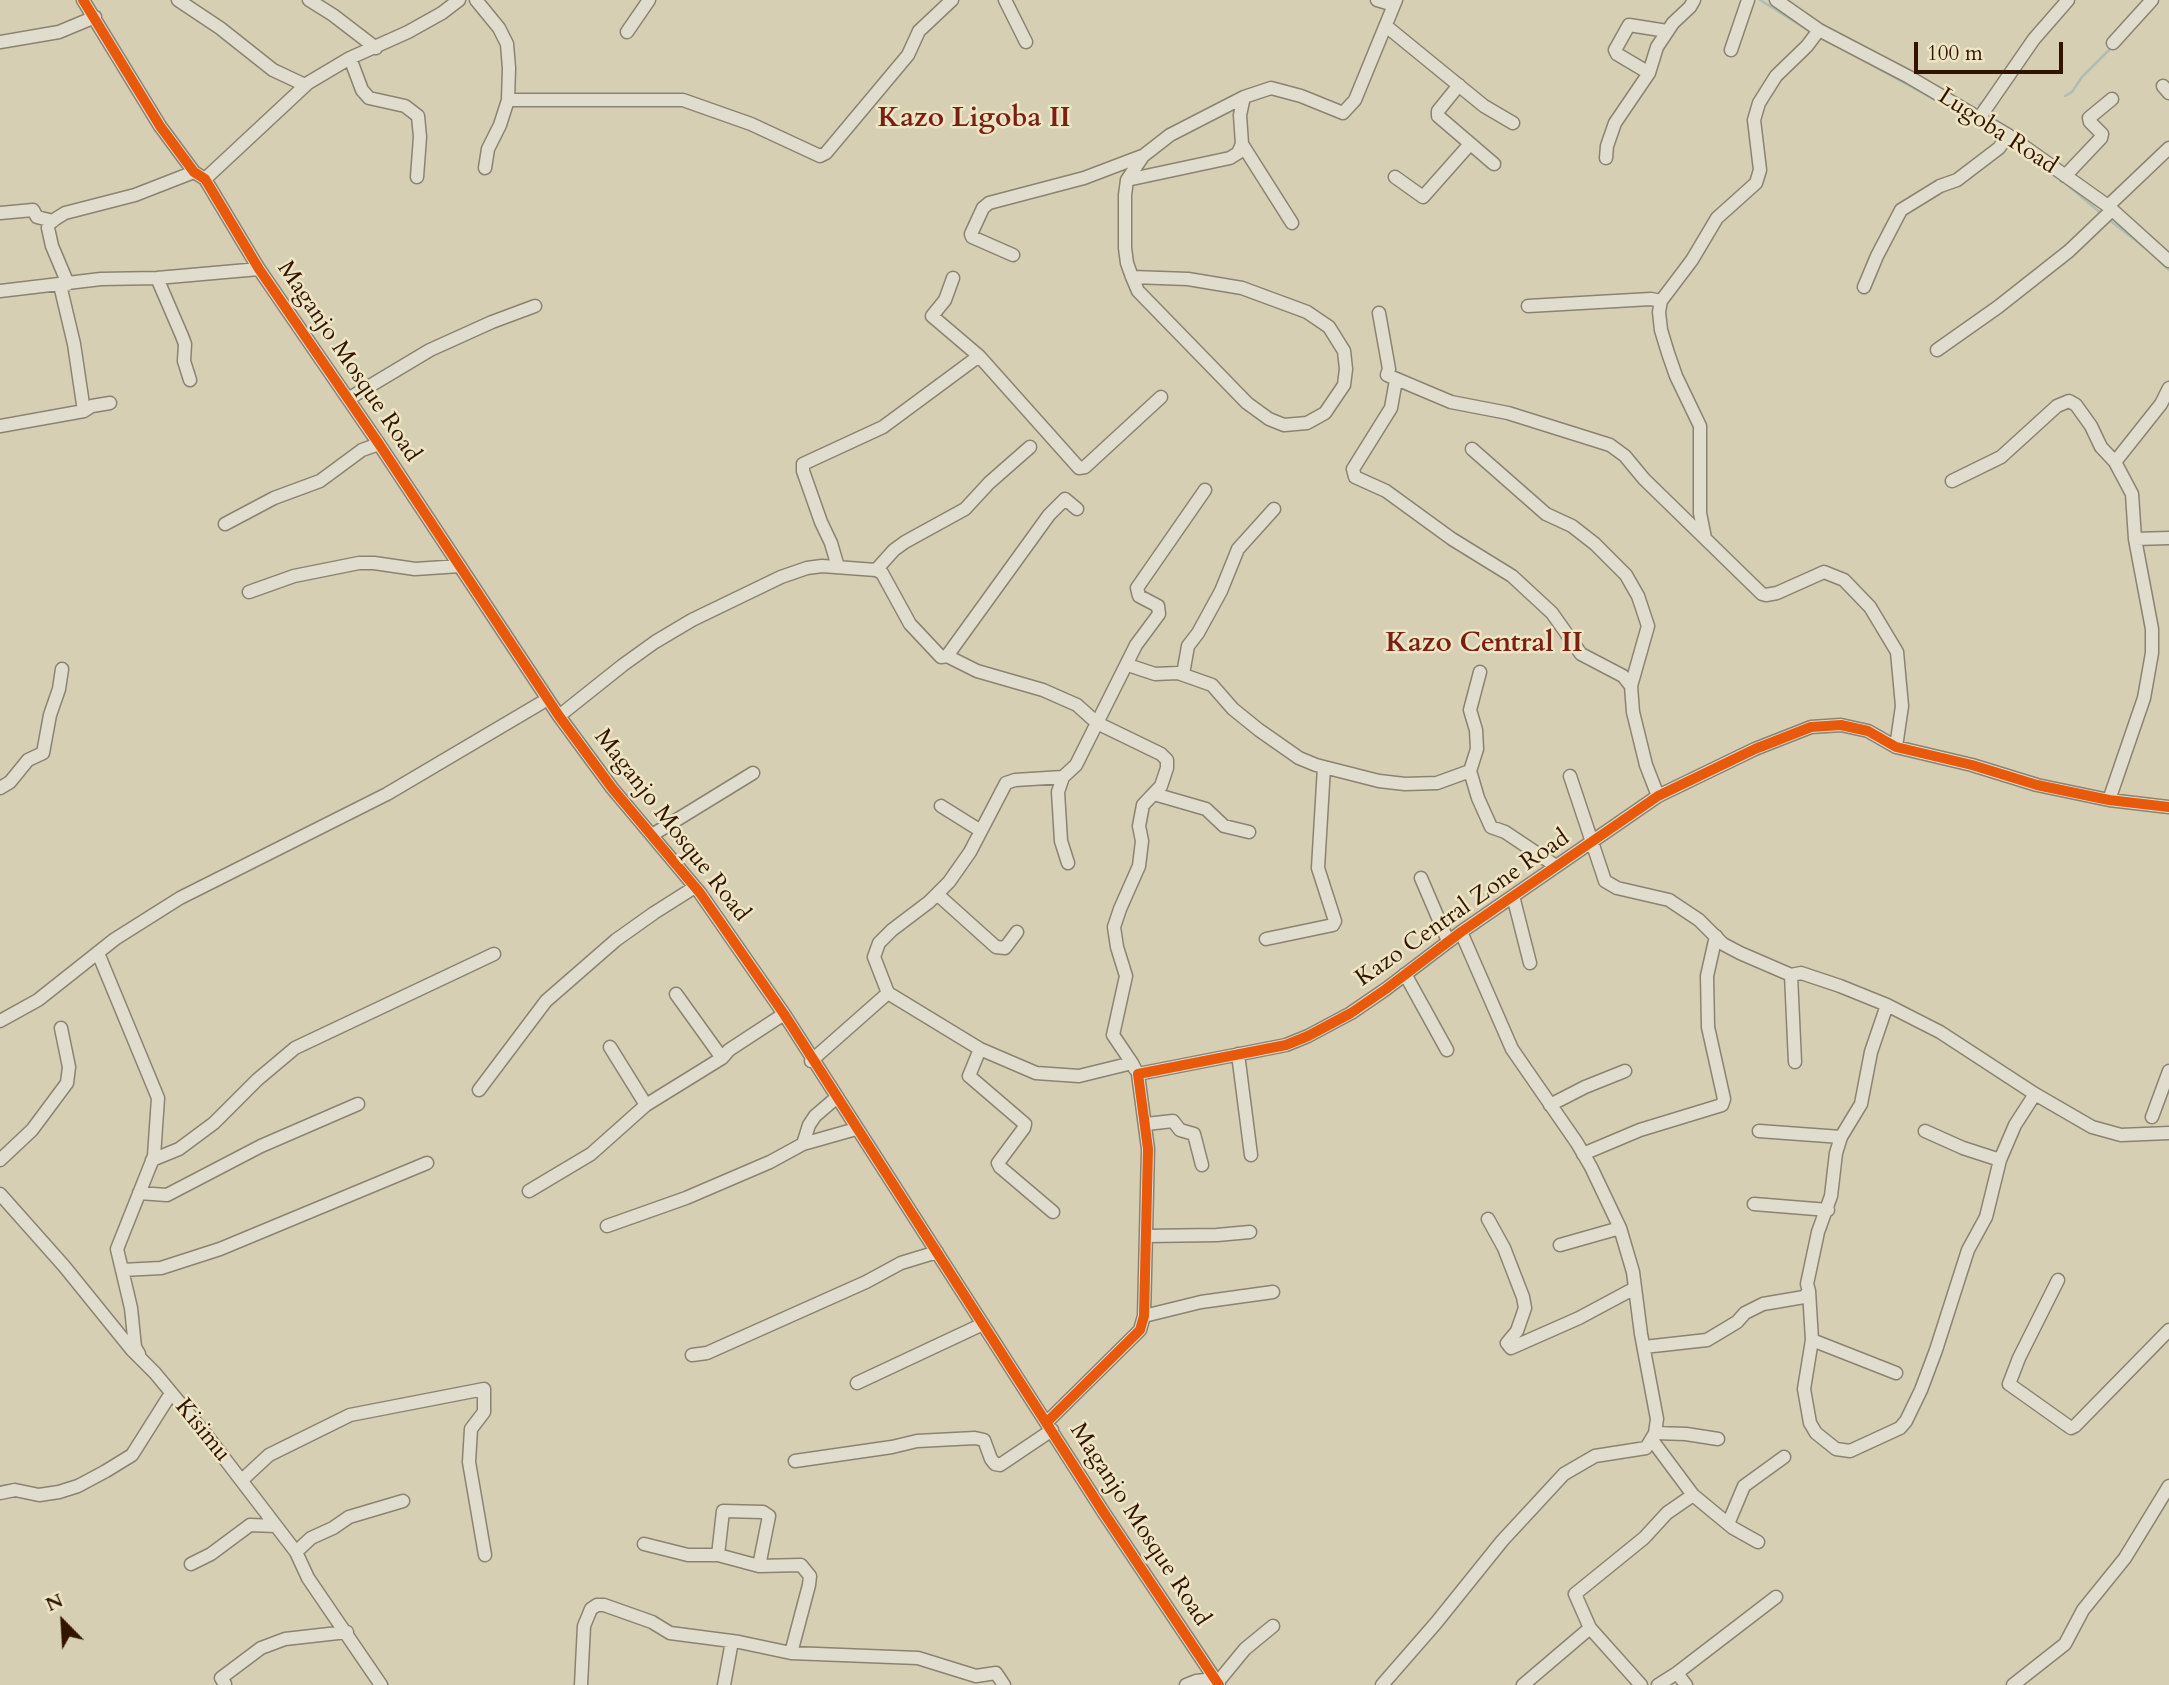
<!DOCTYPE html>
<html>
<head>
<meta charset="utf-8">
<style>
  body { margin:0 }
  #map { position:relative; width:2169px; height:1685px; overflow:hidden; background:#d7cfb4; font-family:Cardo,serif }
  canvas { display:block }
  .north { position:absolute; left:28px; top:1587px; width:70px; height:70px; -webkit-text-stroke:5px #eee5c5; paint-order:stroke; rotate:336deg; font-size:19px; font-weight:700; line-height:28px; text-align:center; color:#311300 }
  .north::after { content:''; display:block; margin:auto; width:24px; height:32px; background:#311300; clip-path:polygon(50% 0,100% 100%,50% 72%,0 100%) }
  .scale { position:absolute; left:1914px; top:42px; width:149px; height:32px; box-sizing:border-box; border:4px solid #311300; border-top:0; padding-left:9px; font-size:21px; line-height:24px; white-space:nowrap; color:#311300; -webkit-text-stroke:5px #eee5c5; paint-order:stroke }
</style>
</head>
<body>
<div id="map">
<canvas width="2169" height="1685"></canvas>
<div class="north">N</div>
<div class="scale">100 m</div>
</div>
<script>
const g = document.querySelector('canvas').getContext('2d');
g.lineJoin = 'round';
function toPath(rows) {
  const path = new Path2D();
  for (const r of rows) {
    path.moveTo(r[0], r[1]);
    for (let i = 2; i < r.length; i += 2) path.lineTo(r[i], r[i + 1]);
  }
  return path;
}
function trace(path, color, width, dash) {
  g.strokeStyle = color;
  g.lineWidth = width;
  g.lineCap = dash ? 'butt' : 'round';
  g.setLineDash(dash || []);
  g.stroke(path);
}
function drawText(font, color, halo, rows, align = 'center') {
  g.font = font + ' Cardo,serif';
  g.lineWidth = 5;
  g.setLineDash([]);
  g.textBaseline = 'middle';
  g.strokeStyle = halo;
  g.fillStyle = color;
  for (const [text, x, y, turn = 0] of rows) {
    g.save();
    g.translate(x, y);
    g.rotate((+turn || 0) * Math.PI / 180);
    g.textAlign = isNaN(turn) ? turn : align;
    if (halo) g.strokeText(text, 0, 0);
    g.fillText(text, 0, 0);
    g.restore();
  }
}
const stream = toPath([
  [1760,0,1811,32],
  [1841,48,1955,111],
  [2065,96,2072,92,2082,77,2111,48],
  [1979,105,1987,98],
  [1988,130,2000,138],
  [2008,143,2025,155],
  [2065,183,2103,215],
  [2108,219,2144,247],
  [2152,254,2169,270]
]);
const minor = toPath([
  [83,0,160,126,194,172,205,179,259,269,379,444,559,716,612,788,700,893,784,1014,1104,1513,1219,1685],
  [178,0,220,28,273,70,305,85],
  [309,0,333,15,376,48],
  [476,0,499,28,507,44,509,68,508,100,500,125,488,149,485,168],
  [1005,0,1026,42],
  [1377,0,1394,5],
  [1776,0,1819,30,1909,77,2008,135,2108,206,2169,261],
  [1386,26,1484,106,1513,123],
  [627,32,649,0],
  [0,42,59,32,95,17],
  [2113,43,2152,0],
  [1731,50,1748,0],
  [350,58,362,90,369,98,405,106,418,116,420,137,417,177],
  [1649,73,1617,54,1615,50,1629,25,1667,31],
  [1459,85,1438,111,1438,116,1494,164],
  [2163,86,2169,93],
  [1244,97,1240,115,1242,144,1292,223],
  [508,100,683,100,751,124,820,156,826,153,908,55,919,31,952,0],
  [1980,117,2034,39,2068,0],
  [1606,158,1607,146,1615,123,1649,73,1657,47,1673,23,1690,7,1694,0],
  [2065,176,2101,138,2102,134,2090,122,2089,118,2112,99],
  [1395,177,1423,197,1470,144],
  [205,179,308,83,350,58,408,32,442,13,459,0],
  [1127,180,1230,158,1238,153,1242,144],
  [2108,206,2169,148],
  [0,213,33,210,37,217,53,221],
  [1013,255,972,237,971,234,983,208,989,203,1084,178,1142,156],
  [1132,277,1188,279,1242,288,1307,312,1329,327,1344,351,1346,369,1344,385,1325,413,1307,423,1284,425,1269,419,1247,403,1138,291,1132,277,1127,263,1125,248,1125,195,1127,180,1143,156,1170,135,1244,97,1271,88,1301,96,1343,113,1355,100,1396,0],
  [157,278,182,336,185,344,184,361,190,380],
  [953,278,945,300,932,316,979,356,1079,468,1085,467,1161,397],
  [68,284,52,246,48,228,49,223,65,213,135,195,194,172],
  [60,285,74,344,84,411,92,406,110,403],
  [1864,287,1877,256,1901,210,1940,186,1957,180,1999,148,2008,135],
  [0,291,101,279,157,278,259,269],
  [1661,301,1659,312,1661,330,1668,353,1676,376,1700,426,1700,513,1705,538],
  [1528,306,1651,299,1661,301,1692,260,1717,218,1756,183,1760,170,1754,120,1759,103,1776,76,1807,46,1819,30],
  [1379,313,1389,369,1387,375,1451,402,1508,413,1610,445,1625,456,1644,479,1762,594,1766,595,1777,593,1824,572,1844,580,1870,607,1897,652,1902,706,1896,747],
  [1937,350,1998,307,2069,251,2112,210],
  [1396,380,1391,408,1353,469,1355,477,1386,491,1452,539,1512,576,1552,613,1581,654,1623,676,1631,686],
  [348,399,430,350,492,322,535,306],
  [0,426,84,411],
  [1472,449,1546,514,1572,526,1595,544,1626,575,1638,596,1648,626,1631,686,1633,712,1646,765,1658,796],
  [2115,462,2161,404,2169,388],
  [1952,481,2001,457,2057,406,2069,401,2076,405,2091,426,2101,447,2115,462,2132,494,2135,539,2152,629,2152,653,2144,698,2109,800],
  [225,524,274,498,320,481,362,450,379,444],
  [2135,539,2169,538],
  [838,567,831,543,821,522,803,471,803,464,883,427,979,356],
  [876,570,894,550,905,542,965,509,989,483,1030,447],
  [249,592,294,576,359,563,374,563,415,569,460,566],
  [947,656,1049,515,1065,499,1077,509],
  [1128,665,1155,674,1178,673,1212,685,1233,709,1259,730,1299,758,1316,765,1379,781,1405,784,1437,783,1470,771],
  [1480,672,1470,710,1476,730,1477,749,1470,771,1478,798,1491,827,1505,832,1556,866],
  [1183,674,1188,646,1198,633,1221,591,1238,549,1274,509],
  [559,716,623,665,655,642,692,620,781,577,807,568,822,566,876,570,882,573,910,624,941,657,947,656,977,671,1043,690,1077,705,1097,723,1161,754,1167,760,1167,768,1161,786,1143,805,1139,826,1142,841,1139,866,1120,909,1114,927,1117,947,1126,976,1113,1035,1132,1063],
  [1570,776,1605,881,1617,888,1669,900,1699,920,1723,944,1740,953,1791,975,1801,973,1840,986,1887,1005,1940,1032,2035,1094,2092,1127,2121,1135,2169,1133],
  [1063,777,1058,792,1061,841,1068,863],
  [0,788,10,782,28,760,43,753,50,715,59,689,62,669],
  [1154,794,1206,809,1224,826,1249,832],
  [941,806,981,831],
  [652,835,753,773],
  [1421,878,1448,941],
  [937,894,996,947,1005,948,1017,932],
  [1513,896,1530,963],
  [1461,932,1512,1049,1577,1143,1591,1167,1620,1228,1633,1272,1641,1334,1657,1419,1655,1433],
  [1266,939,1333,925,1335,921,1318,868,1324,767],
  [98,953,158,1098,154,1156,117,1249,131,1308,135,1347,139,1354],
  [1405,974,1447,1050],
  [1791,975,1795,1062],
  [888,993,980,1049,1036,1073,1079,1076,1132,1063,1135,1069],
  [676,994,722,1058],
  [0,1021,38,1000,115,939,180,898,387,794,541,703],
  [610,1047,646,1105],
  [980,1049,969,1076,1025,1124,1024,1128,998,1163,1000,1167,1053,1212],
  [1238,1054,1251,1155],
  [811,1061,888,993,874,957,879,943,892,930,929,902,949,882,970,852,1006,783,1015,780,1063,777,1076,765,1136,645,1159,614,1158,606,1139,596,1137,588,1205,490],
  [479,1090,546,1001,616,940,654,913,695,887],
  [1550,1105,1585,1087,1625,1071],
  [2152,1117,2169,1071],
  [1146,1124,1173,1121,1180,1130,1194,1134,1202,1165],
  [1759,1131,1841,1137],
  [1925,1131,1963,1148,2000,1160],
  [803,1144,809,1125,815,1116,836,1098],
  [1583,1154,1640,1130,1722,1105,1724,1099,1708,1027,1707,976,1716,936],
  [0,1160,32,1130,67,1083,69,1067,61,1028],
  [152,1160,179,1149,214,1123,257,1080,295,1048,494,954],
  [529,1191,591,1154,646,1105,722,1058,729,1050,784,1014],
  [139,1193,167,1195,261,1146,358,1104],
  [0,1194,64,1266,132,1350,155,1373,208,1437,296,1552,308,1578,381,1685],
  [1754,1204,1828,1210],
  [1488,1219,1504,1248,1523,1297,1525,1308,1517,1331,1507,1343,1511,1348,1579,1318,1635,1288],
  [607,1226,686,1198,770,1162,803,1144,856,1129],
  [1146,1236,1217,1235,1250,1232],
  [1560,1245,1620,1228],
  [122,1270,161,1268,220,1249,427,1163],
  [2058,1280,2019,1358,2009,1384,2071,1428,2075,1426,2169,1330],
  [1809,1291,1812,1340,1804,1389,1810,1423,1816,1433,1836,1449,1850,1451,1900,1428,1906,1421,1921,1390,1936,1350,1968,1250,1986,1217,2000,1160,2015,1125,2035,1094],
  [1144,1316,1201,1302,1273,1292],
  [1812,1340,1896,1373],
  [1644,1347,1707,1340,1737,1322,1745,1313,1763,1304,1804,1297,1809,1291,1807,1284,1818,1232,1831,1196,1836,1153,1841,1137,1861,1104,1871,1052,1887,1005],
  [692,1355,707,1353,866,1282,901,1263,937,1252],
  [857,1383,983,1324],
  [1047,1422,1140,1330,1144,1316,1148,1149,1138,1074,1286,1045,1308,1036,1351,1013,1386,989,1461,932,1658,796,1755,749,1811,727,1841,725,1868,731,1896,747,1972,765,2037,785,2109,800,2169,807],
  [1652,1440,1693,1495,1733,1528,1758,1542],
  [795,1461,892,1447,917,1441,975,1438,984,1440,991,1459,995,1464,1000,1465,1052,1430],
  [242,1480,269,1455,350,1415,484,1389,484,1412,471,1429,469,1462,485,1555],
  [0,1493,15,1490,39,1495,59,1492,78,1486,106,1471,132,1455,168,1398,173,1396],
  [1728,1524,1744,1486,1784,1457],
  [644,1544,688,1555,718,1555,759,1566,801,1565,810,1576,809,1585,791,1653],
  [296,1552,311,1538,333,1528,349,1517,403,1501],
  [718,1555,723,1511,763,1512,769,1516,759,1566],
  [191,1564,211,1554,250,1525,276,1526],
  [1677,1673,1686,1685],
  [1217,1683,1245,1649,1273,1626],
  [225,1684,221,1678,261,1648,285,1639,347,1632],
  [581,1685,584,1626,591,1609,597,1605,604,1605,652,1622,670,1633,739,1642,791,1653,918,1658,976,1676,996,1673,1004,1685],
  [724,1685,732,1641],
  [1186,1685,1196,1681,1214,1679],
  [1382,1685,1436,1623,1502,1541,1564,1474,1595,1456,1646,1448,1655,1433,1686,1434,1718,1439],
  [1523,1685,1590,1628],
  [1641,1685,1590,1628,1575,1594,1644,1538,1667,1513,1693,1495],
  [1658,1685,1677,1673,1776,1597],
  [2013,1685,2065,1644,2083,1610,2125,1558,2169,1486]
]);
const cycleway = toPath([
  [83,0,160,126,194,172,205,179,259,269,379,444,559,716,612,788,700,893,784,1014,1104,1513,1219,1685],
  [1047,1422,1140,1330,1144,1316,1148,1149,1138,1074,1286,1045,1308,1036,1351,1013,1386,989,1461,932,1658,796,1755,749,1811,727,1841,725,1868,731,1896,747,1972,765,2037,785,2109,800,2169,807]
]);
const streetNames = [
  ["Lugoba Road",1997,132,33],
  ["Maganjo Mosque Road",348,362,56],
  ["Maganjo Mosque Road",671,826,52],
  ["Kazo Central Zone Road",1463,909,-35],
  ["Kisimu",202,1431,51],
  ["Maganjo Mosque Road",1139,1525,57]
];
const quarterNames = [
  ["Kazo Ligoba II",974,120],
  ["Kazo Central II",1484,645]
];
trace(stream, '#aebeb4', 2.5);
trace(minor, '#8b8371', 15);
trace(minor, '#e0dcce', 12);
trace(cycleway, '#e8590c', 10);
drawText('24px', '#311300', '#eee5c5', streetNames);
drawText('bold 28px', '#7a1f14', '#eee5c5', quarterNames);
</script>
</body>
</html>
